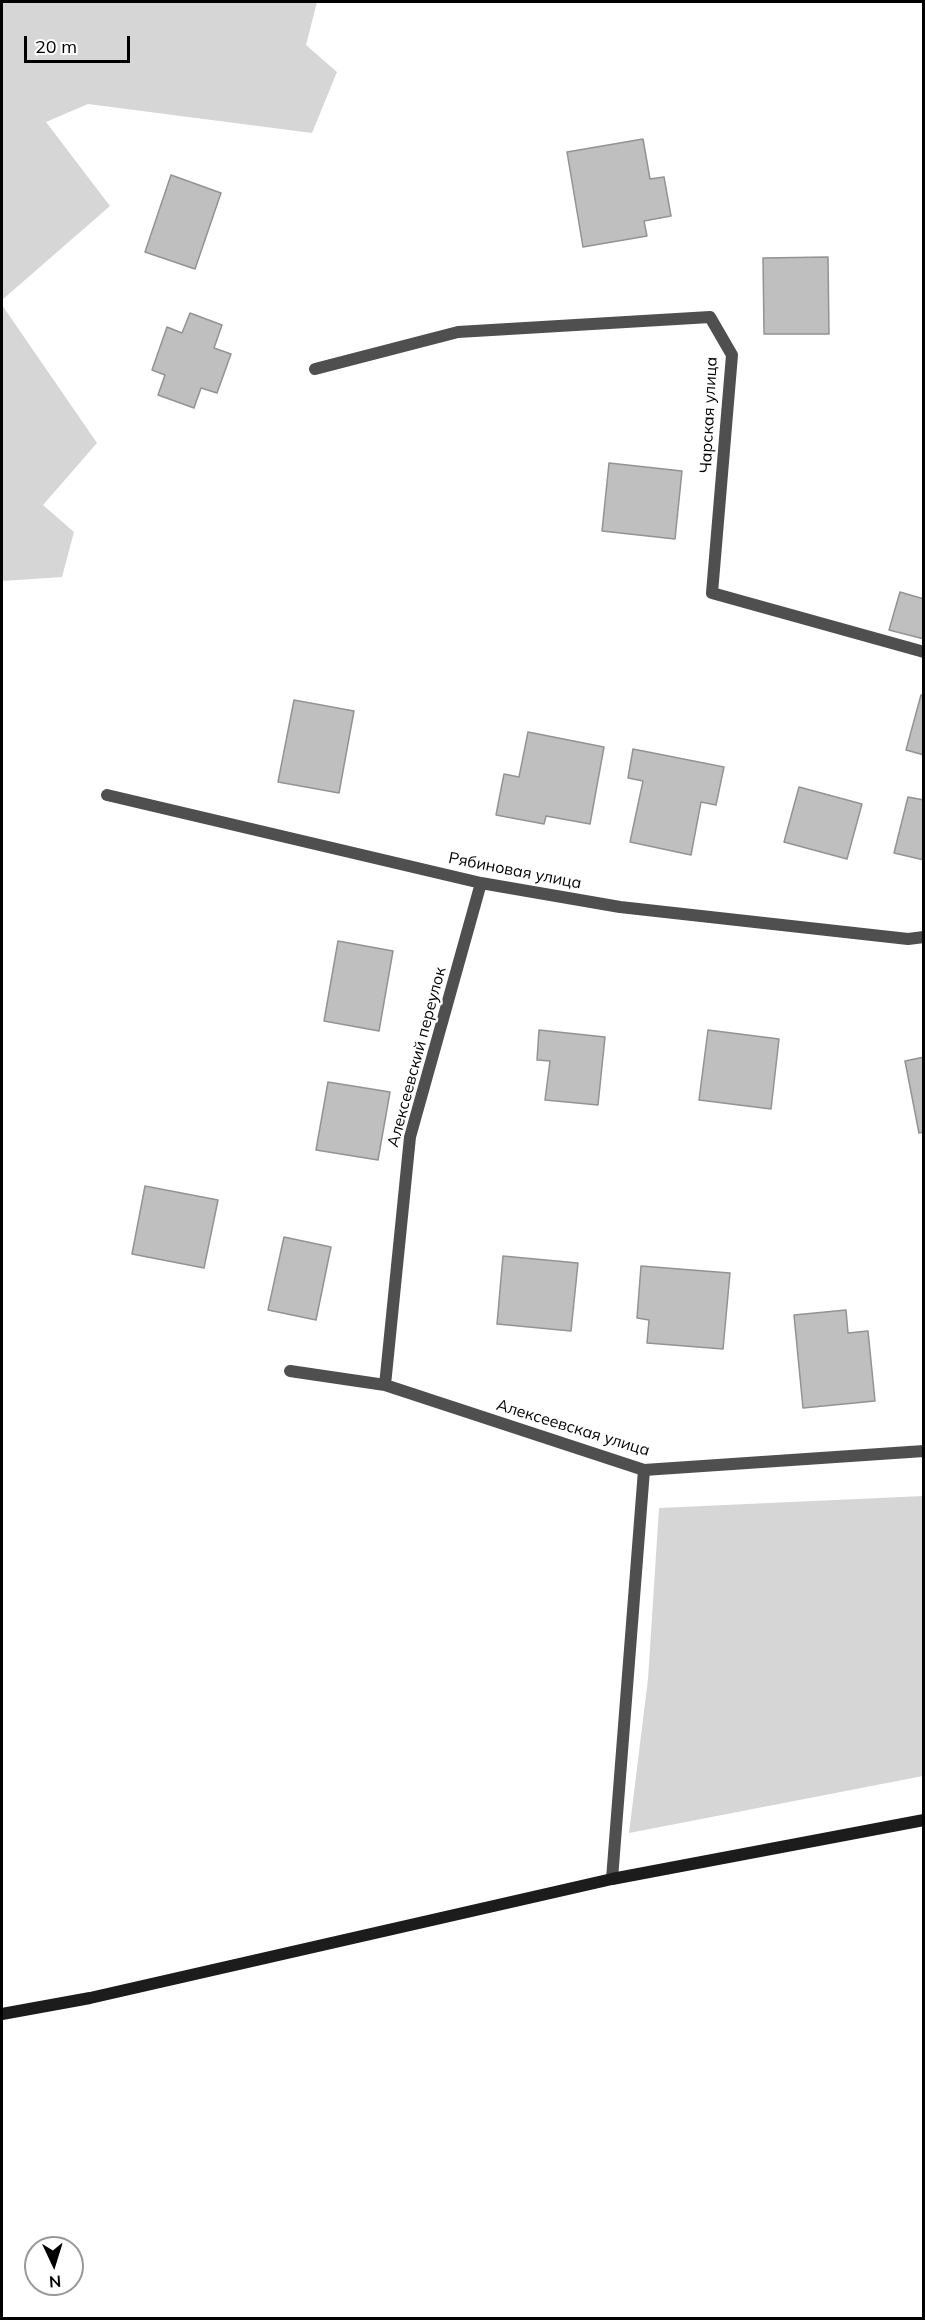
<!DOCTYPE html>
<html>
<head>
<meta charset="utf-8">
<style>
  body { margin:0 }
  #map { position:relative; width:925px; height:2320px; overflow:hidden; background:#fff; font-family:Mulish,sans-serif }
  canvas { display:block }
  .frame { position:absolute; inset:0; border:3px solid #000; pointer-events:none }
  .north { position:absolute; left:24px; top:2236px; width:60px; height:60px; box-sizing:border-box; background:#fff; border:2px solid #999; border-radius:50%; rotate:176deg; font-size:16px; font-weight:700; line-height:24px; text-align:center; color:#000 }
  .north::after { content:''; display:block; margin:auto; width:21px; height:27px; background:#000; clip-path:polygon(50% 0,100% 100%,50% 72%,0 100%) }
  .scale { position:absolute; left:24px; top:36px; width:106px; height:27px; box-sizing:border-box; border:3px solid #000; border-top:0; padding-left:8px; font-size:18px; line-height:21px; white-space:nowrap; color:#000; -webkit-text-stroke:4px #fff; paint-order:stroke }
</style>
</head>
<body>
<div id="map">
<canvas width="925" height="2320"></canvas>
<div class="frame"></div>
<div class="north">N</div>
<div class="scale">20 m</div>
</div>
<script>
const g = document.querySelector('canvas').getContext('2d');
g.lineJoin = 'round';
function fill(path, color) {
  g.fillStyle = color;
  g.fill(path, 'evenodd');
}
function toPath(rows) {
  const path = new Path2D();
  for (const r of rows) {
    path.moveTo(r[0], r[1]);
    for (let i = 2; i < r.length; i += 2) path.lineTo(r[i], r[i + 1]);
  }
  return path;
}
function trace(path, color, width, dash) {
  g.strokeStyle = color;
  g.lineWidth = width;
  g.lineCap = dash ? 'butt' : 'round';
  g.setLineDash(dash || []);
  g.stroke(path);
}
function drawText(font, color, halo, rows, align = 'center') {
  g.font = font + ' Mulish,sans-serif';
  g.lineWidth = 5;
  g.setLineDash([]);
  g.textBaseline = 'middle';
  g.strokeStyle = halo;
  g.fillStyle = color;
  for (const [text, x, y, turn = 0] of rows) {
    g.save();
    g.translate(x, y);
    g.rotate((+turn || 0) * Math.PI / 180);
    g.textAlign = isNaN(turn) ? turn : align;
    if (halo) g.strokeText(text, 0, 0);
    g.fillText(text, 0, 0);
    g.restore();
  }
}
const green = toPath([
  [2,2,317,2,306,45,337,72,312,133,88,104,46,122,110,206,2,300],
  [2,305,97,443,43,505,74,532,62,577,2,581],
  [923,1496,923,1776,629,1833,648,1679,659,1508]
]);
const building = toPath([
  [643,139,650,179,664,177,671,216,644,221,647,236,583,247,567,152,643,139],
  [171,175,221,193,195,269,145,252,171,175],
  [828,257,829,334,764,334,763,258,828,257],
  [190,313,222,325,214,348,231,354,217,393,201,388,194,408,158,395,165,375,152,370,167,327,182,333,190,313],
  [609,463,682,471,675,539,602,531,609,463],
  [900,592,924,599,924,639,889,630,900,592],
  [921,695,924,696,924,755,906,750,921,695],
  [294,700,354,711,339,793,278,782,294,700],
  [528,732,604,747,590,824,546,816,544,824,496,815,504,774,519,777,528,732],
  [633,749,724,767,716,805,701,802,691,855,630,842,643,781,628,778,633,749],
  [799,787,862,804,847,859,784,842,799,787],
  [908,797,924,800,924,860,894,853,908,797],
  [338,941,393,951,379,1031,324,1021,338,941],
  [539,1030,605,1037,598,1105,545,1100,550,1061,537,1060,539,1030],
  [708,1030,779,1039,771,1109,699,1100,708,1030],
  [924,1057,924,1132,919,1133,905,1061,924,1057],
  [328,1082,390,1092,378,1160,316,1150,328,1082],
  [145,1186,218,1200,204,1268,132,1254,145,1186],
  [284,1237,331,1247,316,1320,268,1310,284,1237],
  [503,1256,578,1263,571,1331,497,1324,503,1256],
  [641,1266,730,1273,723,1349,647,1343,649,1320,637,1318,641,1266],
  [846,1310,848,1333,868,1331,875,1401,803,1408,794,1315,846,1310]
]);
const lane = toPath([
  [612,1879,644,1470]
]);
const street = toPath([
  [315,369,458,332,710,317,732,355,712,593,924,652],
  [107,795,481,883,620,907,908,939,924,937],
  [290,1371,385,1385,644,1470,924,1451],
  [385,1385,410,1137,481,883]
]);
const secondary = toPath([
  [2,2014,90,1998,612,1879,924,1820]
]);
const streetNames = [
  ["Чарская улица",709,415,-87],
  ["Рябиновая улица",515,871,11],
  ["Алексеевский переулок",417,1057,-75],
  ["Алексеевская улица",573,1428,17]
];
fill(green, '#d6d6d6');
fill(building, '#bfbfbf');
trace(building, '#939393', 1.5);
trace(lane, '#4f4f4f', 12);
trace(street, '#4f4f4f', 12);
trace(secondary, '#1c1c1c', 12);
drawText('16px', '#000', '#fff', streetNames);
</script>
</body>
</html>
